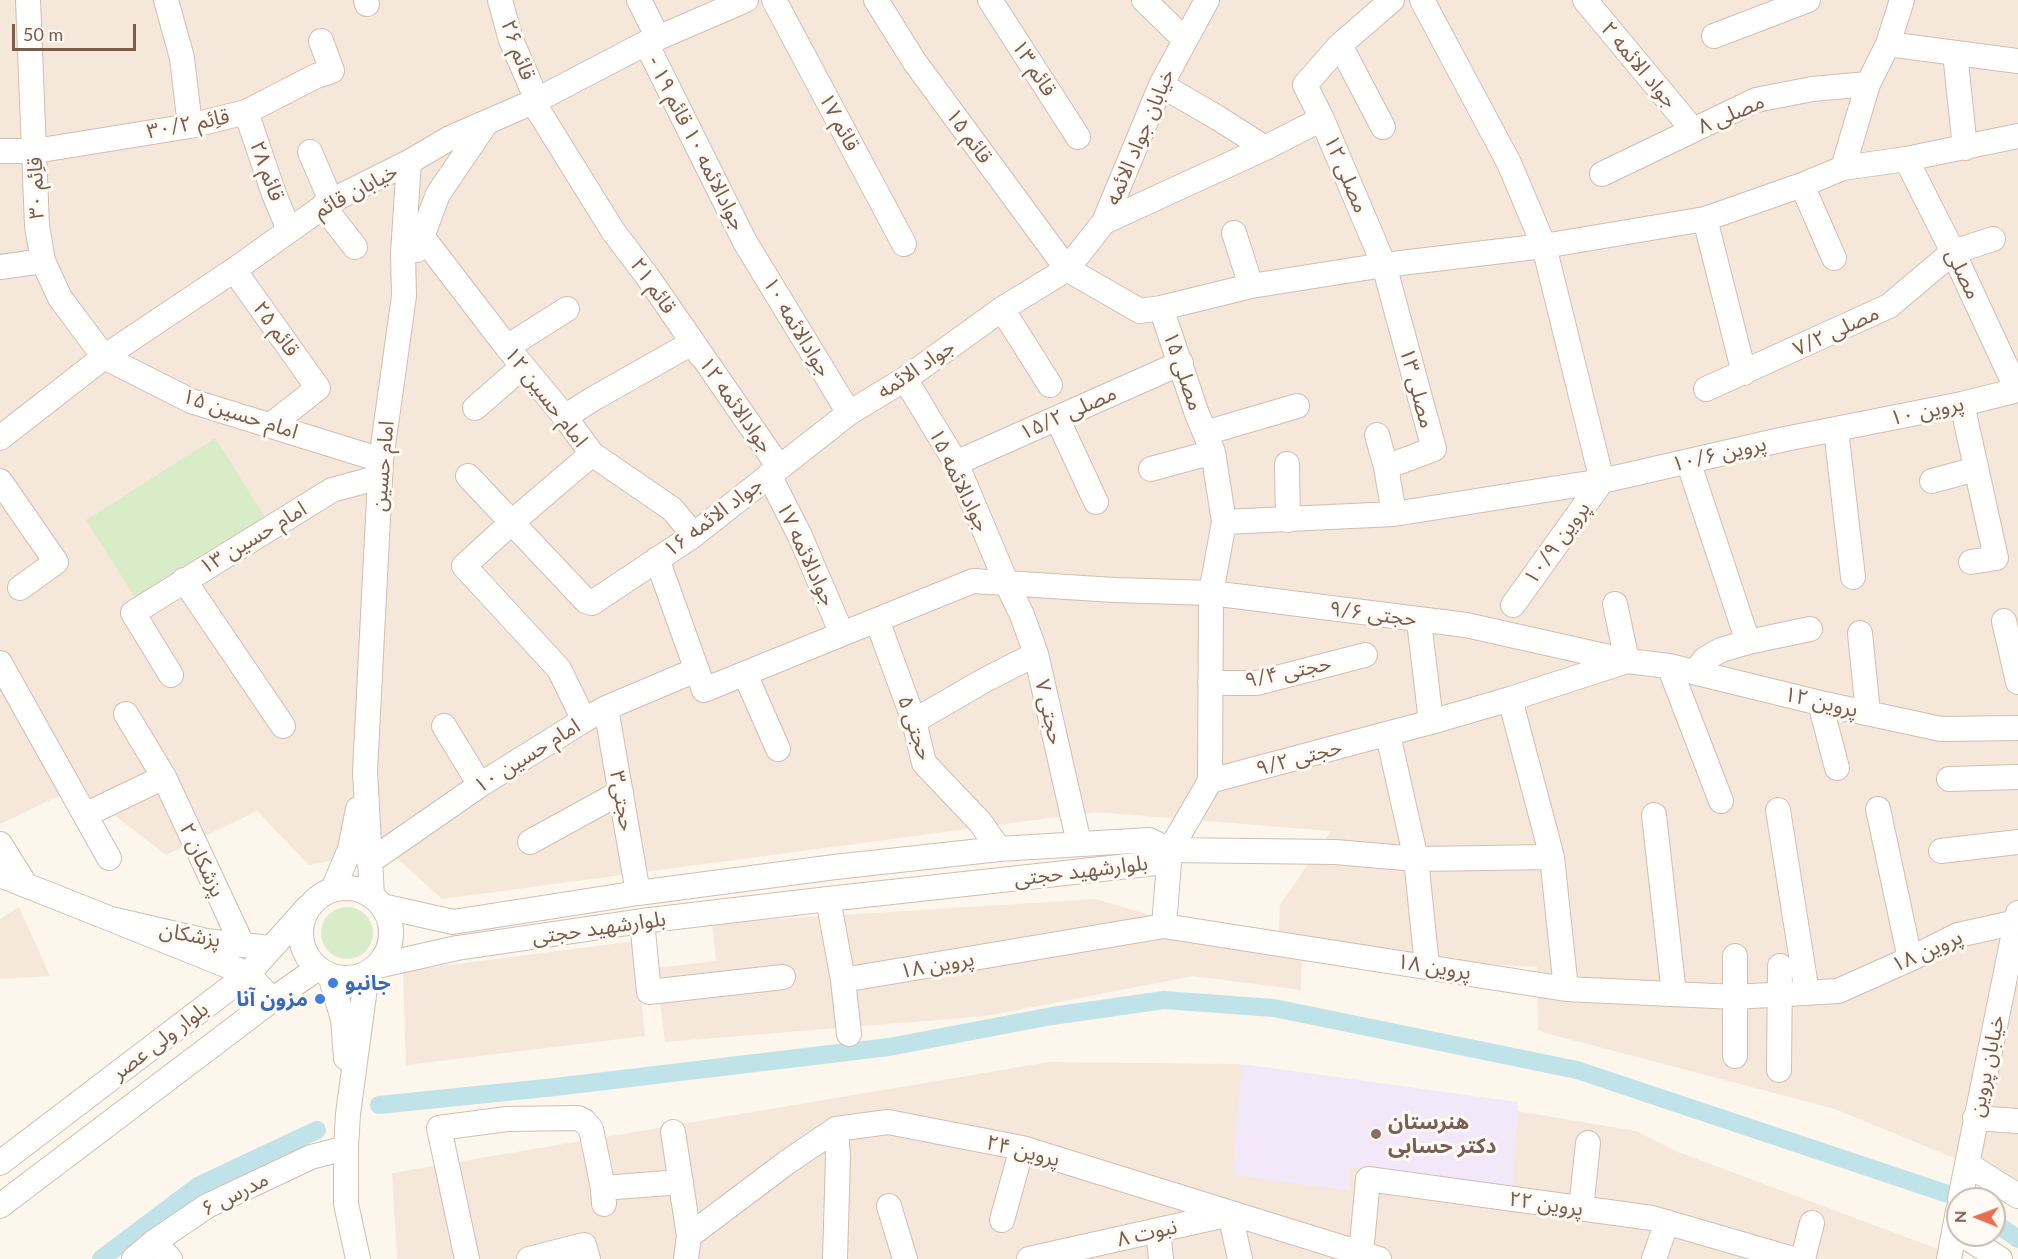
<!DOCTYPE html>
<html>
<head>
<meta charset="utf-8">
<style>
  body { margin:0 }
  #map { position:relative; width:2018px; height:1259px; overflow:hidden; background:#fdf6ec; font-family:Lato,sans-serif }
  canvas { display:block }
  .north { position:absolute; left:1946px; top:1187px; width:60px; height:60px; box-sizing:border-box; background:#fffaf3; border:2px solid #cabbb1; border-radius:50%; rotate:271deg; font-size:16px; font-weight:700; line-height:24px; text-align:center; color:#7a5c4d }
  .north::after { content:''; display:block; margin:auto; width:21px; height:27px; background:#e76f51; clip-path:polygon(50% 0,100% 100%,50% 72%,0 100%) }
  .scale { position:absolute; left:12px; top:24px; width:124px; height:27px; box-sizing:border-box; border:3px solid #7a5c4d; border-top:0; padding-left:8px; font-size:18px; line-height:21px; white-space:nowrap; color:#7a5c4d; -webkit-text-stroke:4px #fffaf3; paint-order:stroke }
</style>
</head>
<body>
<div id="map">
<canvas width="2018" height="1259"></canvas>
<div class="north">N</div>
<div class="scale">50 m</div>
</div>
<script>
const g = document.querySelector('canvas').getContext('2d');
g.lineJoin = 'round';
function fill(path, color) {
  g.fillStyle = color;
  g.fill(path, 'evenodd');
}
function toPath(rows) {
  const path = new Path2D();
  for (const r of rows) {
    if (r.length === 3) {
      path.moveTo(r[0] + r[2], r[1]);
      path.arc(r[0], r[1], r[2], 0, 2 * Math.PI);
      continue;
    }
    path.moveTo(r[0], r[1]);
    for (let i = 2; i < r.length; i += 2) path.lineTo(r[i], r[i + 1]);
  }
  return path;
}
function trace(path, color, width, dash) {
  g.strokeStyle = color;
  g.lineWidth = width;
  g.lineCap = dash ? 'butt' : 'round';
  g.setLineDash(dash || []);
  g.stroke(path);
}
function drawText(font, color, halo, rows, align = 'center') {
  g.font = font + ' Lato,"Noto Sans Arabic",sans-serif';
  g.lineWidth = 6;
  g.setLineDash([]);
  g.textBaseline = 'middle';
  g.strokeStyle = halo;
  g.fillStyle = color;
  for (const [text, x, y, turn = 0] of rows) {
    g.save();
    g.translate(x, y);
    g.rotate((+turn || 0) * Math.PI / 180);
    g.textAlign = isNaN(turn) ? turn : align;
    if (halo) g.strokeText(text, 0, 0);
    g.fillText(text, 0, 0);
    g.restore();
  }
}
const residential = toPath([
  [0,0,2018,0,2018,1190,1978,1168,1835,1109,1538,1031,1537,967,1302,953,1301,990,1193,976,987,1016,665,1042,656,968,716,961,712,923,1096,899,1278,954,1280,905,1331,831,1095,812,442,899,388,850,309,865,257,811,166,855,78,787,0,824],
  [19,907,50,976,0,979,0,919],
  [635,941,645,1036,406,1065,403,971],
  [1049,1062,1237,1064,1636,1131,1678,1152,1965,1259,397,1259,392,1173]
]);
const education = toPath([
  [1242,1064,1518,1102,1512,1189,1349,1167,1349,1190,1233,1175]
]);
const green = toPath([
  [215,438,265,517,136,599,86,520],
  [347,933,26]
]);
const canal = toPath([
  [379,1105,555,1087,889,1047,1052,1016,1164,1000,1274,1008,1577,1070,1954,1196,1959,1199],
  [1994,1222,2018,1239],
  [101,1259,198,1186,317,1130]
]);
const minor = toPath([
  [28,0,37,226,43,261,60,298,104,357,191,401,381,460],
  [166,0,182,58,190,126],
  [366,0,367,4],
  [500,0,511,40,537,100],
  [639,0,658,38],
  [774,0,904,244],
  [876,0,914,61,1067,269,1140,311,1161,308,1251,286,1384,265,1544,246,1705,219,1802,185,1843,168,1906,159,2018,136],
  [990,0,1078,137],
  [1144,0,1184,39],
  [1392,0,1340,45,1305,85,1322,119,1384,265,1434,449,1386,467,1394,514],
  [1422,0,1509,163,1544,246,1602,481],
  [1585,0,1693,130],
  [1714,36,1808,0],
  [646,43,745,242,849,413],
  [1888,44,2018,61],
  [1340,45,1383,127],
  [1955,53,1965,148],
  [1161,85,1218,118,1265,148],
  [533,102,613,231,647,276,779,467],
  [246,112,274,194,289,230],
  [0,151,35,151,190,126,246,112,316,76,332,71,321,41],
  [310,152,331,201],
  [1906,159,1953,252,2017,390],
  [1843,168,1868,84,1888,44,1902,0],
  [1602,174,1756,100,1812,89,1868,84],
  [1802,185,1834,258],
  [323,206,355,247],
  [1705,219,1744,373],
  [1104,222,1265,148,1322,119],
  [1234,233,1251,286],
  [421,235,507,347,565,417,592,454,672,509,694,535],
  [417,250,438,194,487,122],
  [0,267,43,261],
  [234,270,318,388,271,425],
  [1161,308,1197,414,1213,452,1224,522,1211,593,1210,781,1170,850,1164,926],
  [1002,309,1050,385],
  [507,347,567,309],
  [905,379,956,463,1007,584,1022,615,1036,654,1079,843],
  [1706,389,1889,306,1953,252,1993,239],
  [1962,404,1996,558,1971,562],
  [475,408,522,367],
  [565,417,591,400,692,343,701,356],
  [1057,418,1096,502],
  [1836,430,1853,577],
  [1205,433,1297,406],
  [1377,435,1386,467],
  [0,438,104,357,234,270,331,201,409,162,450,138,533,102,646,43,746,0],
  [1688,461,1748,642],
  [956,463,1181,363],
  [1287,464,1288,520],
  [1151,469,1213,452],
  [769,475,800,536,842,634],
  [468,476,586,601,592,603,691,537,849,413,905,379,1002,309,1067,269,1104,222,1161,85,1207,0],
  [0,481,56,562,20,588],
  [1932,481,1976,469],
  [1224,522,1394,514,1602,481,1785,439,1962,404,2018,390],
  [657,559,704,690,973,581,1114,590,1211,593,1466,625,1627,661,1669,666,1820,703,1941,729,2018,728],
  [184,580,283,726],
  [1615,604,1627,661],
  [1513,605,1602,481],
  [877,620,914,721,924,763,980,822,999,849],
  [1419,621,1431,722],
  [2004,621,2018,682],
  [1860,633,1868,713],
  [0,663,109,858],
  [1669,666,1721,801],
  [1695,672,1705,659,1721,650,1748,642,1810,629],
  [745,674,778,749],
  [171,675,133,613,332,490,380,477],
  [1210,683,1257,683,1365,655],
  [1510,699,1552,857,1566,989],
  [1820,703,1837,768],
  [606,708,638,893],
  [126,714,164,777,242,944],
  [584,720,559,669,464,566,511,523,592,454],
  [914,721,985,680,1036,654],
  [444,726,480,785],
  [1388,735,1416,859,1427,966],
  [1949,779,2018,777],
  [1210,781,1431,722,1510,699,1627,661],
  [1878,809,1910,959],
  [1778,810,1807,993],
  [85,815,164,777],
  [1654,815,1674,994],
  [530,842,621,792],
  [0,844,25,884],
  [1941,851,2018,842],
  [369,862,480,785,584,720,606,708,696,670],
  [0,875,111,919],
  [346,933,45],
  [333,889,350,849,358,809],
  [372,896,365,771,381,460,404,296,403,253,409,162],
  [828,899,843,980,849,1034],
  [382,906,453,922,638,893,835,867,999,849,1149,840,1170,850,1335,852,1416,859,1552,857],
  [642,921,649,992,783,977],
  [270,948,206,941,111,919,248,974,272,1000],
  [1735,956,1735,1056],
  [377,966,457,948,642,921,828,899,1156,863,1170,850],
  [330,975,343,1019,346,1058],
  [843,980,1164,926,1566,989,1735,997,1838,991,1910,959,1958,935,2017,922],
  [1779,1070,1780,966],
  [1975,1118,2018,1121],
  [673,1132,689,1236,686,1259],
  [0,1163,248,974,308,907],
  [1967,1164,2018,1196],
  [603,1188,681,1182],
  [1960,1199,2018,913],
  [0,1206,272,1000,318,968],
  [889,1206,905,1259],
  [1581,1209,1588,1143],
  [1002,1220,1022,1148],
  [1158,1231,1161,1259],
  [1963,1235,2000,1259],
  [689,1236,786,1163,836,1129,888,1122,1022,1148,1379,1259],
  [154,1242,170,1259],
  [134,1259,154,1242,207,1206,311,1157,346,1148],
  [358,1259,346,1204,346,1148,348,1114,367,973],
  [467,1259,439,1128,507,1119,578,1118,584,1121,591,1129,603,1188,604,1204],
  [529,1259,584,1245,588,1259],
  [835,1259,838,1157,836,1129],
  [1029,1259,1230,1214,1240,1259],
  [1363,1259,1361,1254,1368,1179,1652,1218,1793,1259],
  [1654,1259,1667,1222],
  [1803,1259,1812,1223],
  [1949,1259,1958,1211]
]);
const markers = [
  [333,983,6,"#3f7fe0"],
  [320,999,6,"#3f7fe0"],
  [1376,1134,6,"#8d6e63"]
];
const streetNames = [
  ["قائم ۲۶",518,50,70],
  ["جواد الائمه ۲",1639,65,50],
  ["قائم ۱۳",1034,68,57],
  ["مصلی ۸",1731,114,-23],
  ["قائم ۱۷",839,122,62],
  ["قاِئم ۳۰/۲",188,124,-11],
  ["قائم ۱۵",969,136,54],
  ["خیابان جواد الائمه",1140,137,-67],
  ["- جوادالائمه ۱۰ قائم ۱۹",696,143,63],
  ["قائم ۲۸",267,171,70],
  ["مصلی ۱۲",1346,174,67],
  ["قاِئم ۳۰",36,188,-92],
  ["خیابان قائم",356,191,-28],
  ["مصلی",1963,274,64],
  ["قائم ۲۱",653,286,55],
  ["جوادالائمه ۱۰",797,327,59],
  ["قائم ۲۵",276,329,54],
  ["مصلی ۷/۲",1836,331,-25],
  ["جواد الائمه",916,369,-34],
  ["مصلی ۱۵",1183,371,71],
  ["مصلی ۱۳",1417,388,75],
  ["امام حسین ۱۲",546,397,52],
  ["جوادالائمه ۱۲",736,405,55],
  ["پروین ۱۰",1927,411,-12],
  ["مصلی ۱۵/۲",1068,413,-24],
  ["امام حسین ۱۵",240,414,18],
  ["پروین ۱۰/۶",1719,454,-13],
  ["امام حسین",383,466,-85],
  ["جوادالائمه ۱۵",959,480,64],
  ["جواد الائمه ۱۶",713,517,-37],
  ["امام حسین ۱۳",253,538,-31],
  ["پروین ۱۰/۹",1557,543,-54],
  ["جوادالائمه ۱۷",806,554,65],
  ["حجتی ۹/۶",1373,614,7],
  ["حجتی ۹/۴",1288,672,-12],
  ["پروین ۱۲",1821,702,13],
  ["حجتی ۷",1049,712,77],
  ["حجتی ۵",915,728,71],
  ["۱۰ امام حسین",527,756,-32],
  ["حجتی ۹/۲",1299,758,-15],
  ["حجتی۳",622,801,80],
  ["پزشکان ۲",202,860,65],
  ["بلوارشهید حجتی",1081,871,-7],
  ["بلوارشهید حجتی",599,928,-8],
  ["پزشکان",190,935,10],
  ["پروین ۱۸",1927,951,-24],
  ["پروین ۱۸",937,965,-10],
  ["پروین ۱۸",1434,967,9],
  ["بلوار ولی عصر",160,1041,-37],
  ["خیابان پروین",1987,1066,-78],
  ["پروین ۲۴",1023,1151,14],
  ["مدرس ۶",235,1194,-27],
  ["پروین ۲۲",1546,1204,8],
  ["نبوت ۸",1147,1233,-13]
];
const shopNames = [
  ["جانبو",345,983],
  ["مزون آنا",308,999,"right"]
];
const educationNames = [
  ["هنرستان",1388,1122],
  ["دکتر حسابی",1388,1146]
];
fill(residential, '#f5e8da');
fill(education, '#f3e8fa');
fill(green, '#d8ecc9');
trace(canal, '#bfe3e8', 18);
trace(minor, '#d1beb0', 26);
trace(minor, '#fff', 24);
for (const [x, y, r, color] of markers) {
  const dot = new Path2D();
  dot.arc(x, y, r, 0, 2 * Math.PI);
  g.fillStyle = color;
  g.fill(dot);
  trace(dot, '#fffaf3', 2);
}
drawText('21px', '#7a5c4d', '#fffaf3', streetNames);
drawText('bold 21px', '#366cbe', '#fffaf3', shopNames, 'left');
drawText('bold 21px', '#785e54', '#fffaf3', educationNames, 'left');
</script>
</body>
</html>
